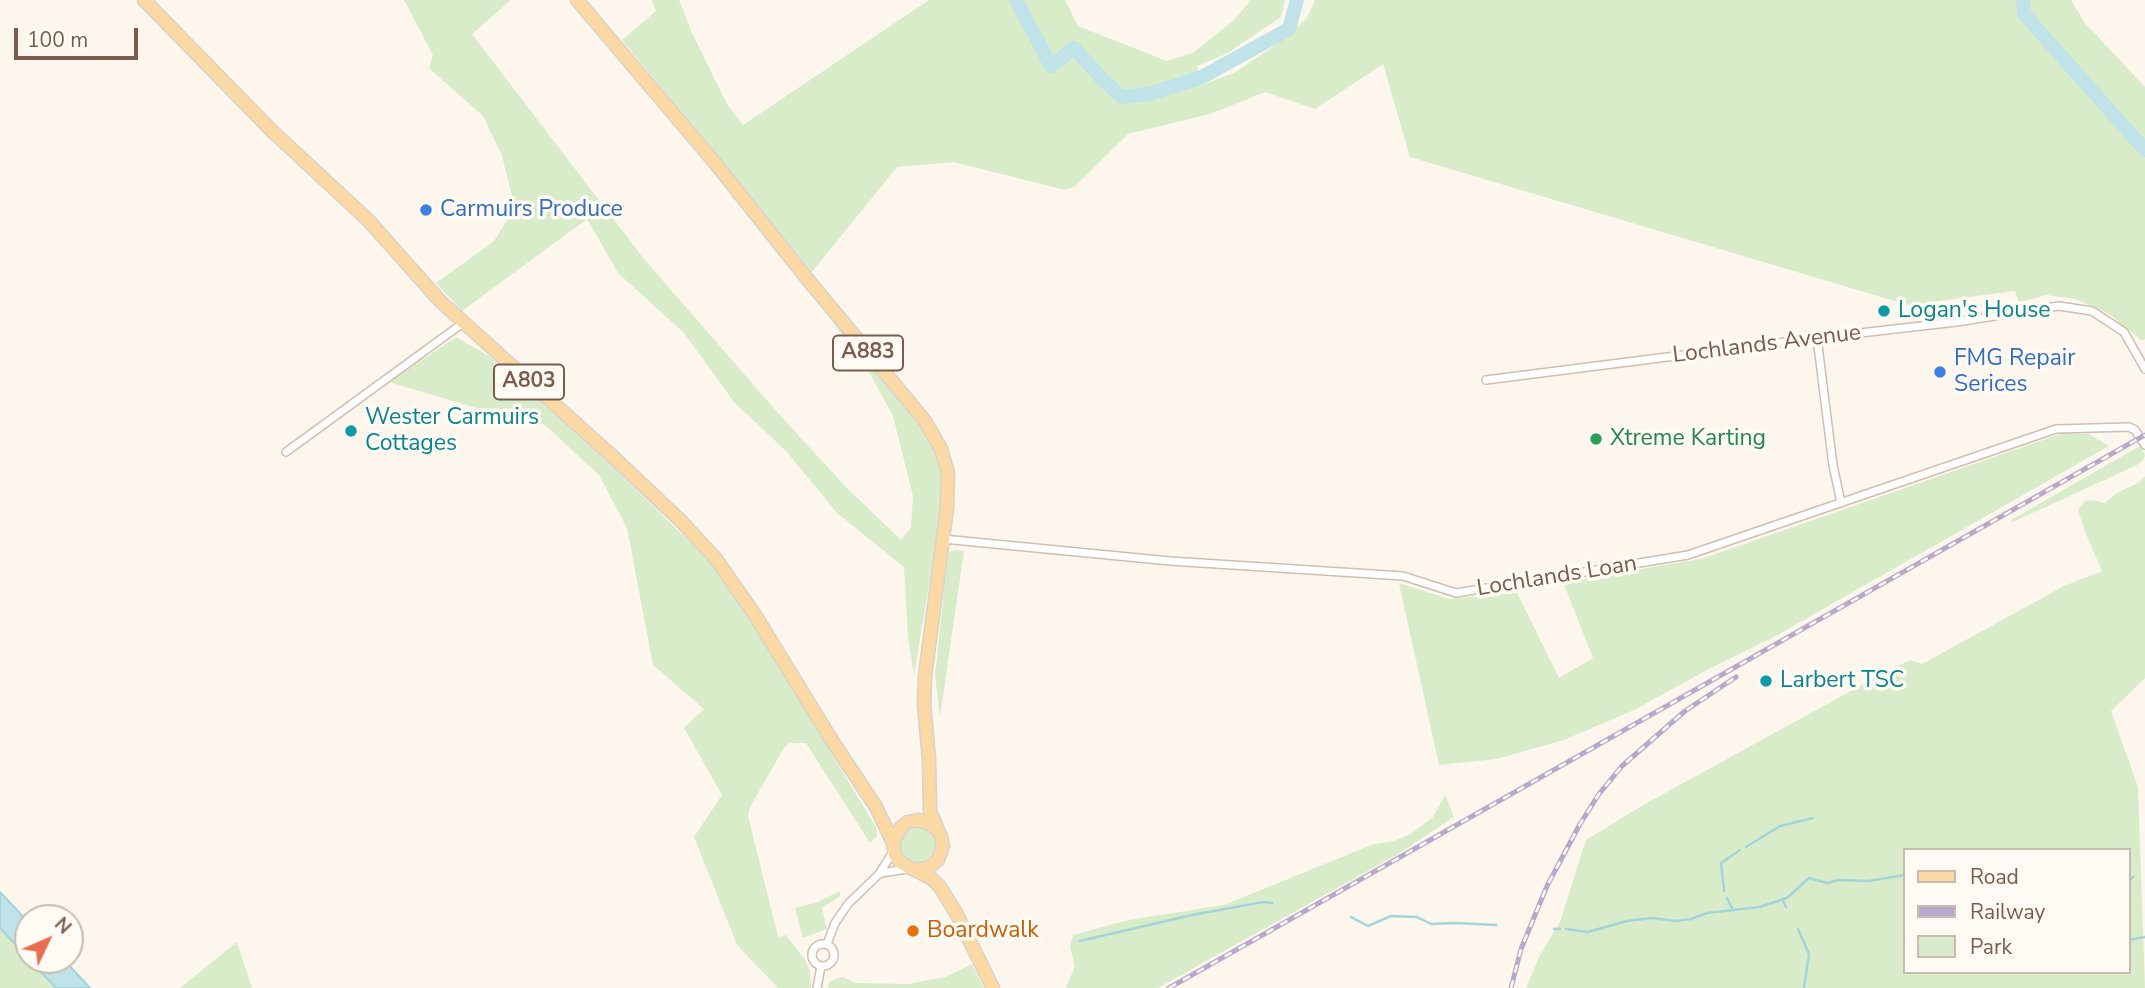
<!DOCTYPE html>
<html>
<head>
<meta charset="utf-8">
<style>
  body { margin:0 }
  #map { position:relative; width:2145px; height:988px; overflow:hidden; background:#fdf6ec; font-family:"Nunito Sans",sans-serif }
  canvas { display:block }
  .legend { position:absolute; left:1903px; top:848px; width:228px; height:126px; box-sizing:border-box; background:#fffaf3; border:2px solid #cabbb1; margin:0; padding:9px 12px; list-style:none; font-size:21px; color:#7a5c4d }
  .legend li { display:flex; align-items:center; gap:14px; height:35px }
  .legend b { width:35px; border:2px solid #cabbb1 }
  .north { position:absolute; left:14px; top:904px; width:70px; height:70px; box-sizing:border-box; background:#fffaf3; border:2px solid #cabbb1; border-radius:50%; rotate:46deg; font-size:19px; font-weight:700; line-height:28px; text-align:center; color:#7a5c4d }
  .north::after { content:''; display:block; margin:auto; width:24px; height:32px; background:#e76f51; clip-path:polygon(50% 0,100% 100%,50% 72%,0 100%) }
  .scale { position:absolute; left:14px; top:28px; width:124px; height:32px; box-sizing:border-box; border:4px solid #7a5c4d; border-top:0; padding-left:9px; font-size:21px; line-height:24px; white-space:nowrap; color:#7a5c4d; -webkit-text-stroke:5px #fffaf3; paint-order:stroke }
</style>
</head>
<body>
<div id="map">
<canvas width="2145" height="988"></canvas>
<ul class="legend">
<li><b style="height:9px;background:#fbd9a5"></b>Road</li>
<li><b style="height:9px;background:#b9a8c9"></b>Railway</li>
<li><b style="height:19px;background:#d8ecc9"></b>Park</li>
</ul>
<div class="north">N</div>
<div class="scale">100 m</div>
</div>
<script>
const g = document.querySelector('canvas').getContext('2d');
g.lineJoin = 'round';
function fill(path, color) {
  g.fillStyle = color;
  g.fill(path, 'evenodd');
}
function toPath(rows) {
  const path = new Path2D();
  for (const r of rows) {
    if (r.length === 3) {
      path.moveTo(r[0] + r[2], r[1]);
      path.arc(r[0], r[1], r[2], 0, 2 * Math.PI);
      continue;
    }
    path.moveTo(r[0], r[1]);
    for (let i = 2; i < r.length; i += 2) path.lineTo(r[i], r[i + 1]);
  }
  return path;
}
function trace(path, color, width, dash) {
  g.strokeStyle = color;
  g.lineWidth = width;
  g.lineCap = dash ? 'butt' : 'round';
  g.setLineDash(dash || []);
  g.stroke(path);
}
function drawText(font, color, halo, rows, align = 'center') {
  g.font = font + ' "Nunito Sans",sans-serif';
  g.lineWidth = 7;
  g.setLineDash([]);
  g.textBaseline = 'middle';
  g.strokeStyle = halo;
  g.fillStyle = color;
  for (const [text, x, y, turn = 0] of rows) {
    g.save();
    g.translate(x, y);
    g.rotate((+turn || 0) * Math.PI / 180);
    g.textAlign = isNaN(turn) ? turn : align;
    if (halo) g.strokeText(text, 0, 0);
    g.fillText(text, 0, 0);
    g.restore();
  }
}
const green = toPath([
  [404,0,511,0,472,34,644,259,778,413,844,485,901,540,911,527,913,496,893,416,869,372,819,303,921,426,932,445,940,466,943,487,941,512,914,675,908,637,904,567,837,513,787,452,734,402,684,333,618,273,587,219,462,311,436,283,494,241,515,208,502,156,483,116,429,68,433,55],
  [652,0,679,0,691,31,727,104,743,125,929,0,1065,0,1078,26,1167,61,1193,53,1234,20,1251,0,1285,0,1281,17,1226,54,1197,66,1202,85,1236,72,1281,41,1307,18,1315,0,2071,0,2085,23,2145,87,2145,339,2141,340,2109,314,2076,299,2047,295,2019,302,2015,291,1908,305,1410,157,1383,64,1315,109,1265,92,1210,114,1128,134,1074,187,1065,190,954,162,897,167,812,272,622,40,656,11],
  [456,337,489,356,589,444,717,568,738,598,877,829,877,836,870,843,806,743,790,743,784,748,750,807,748,816,778,937,786,935,805,960,810,970,811,988,778,988,737,945,694,837,722,795,684,728,704,709,653,665,627,528,599,475,544,424,490,412,389,382],
  [2063,433,2089,434,2109,446,1774,637,1709,669,1634,710,1564,740,1496,759,1439,765,1399,583,1449,599,1517,593,1559,678,1593,658,1563,582,1701,559],
  [2140,446,2145,455,2143,460,2137,465,2013,522,2011,520],
  [2145,476,2145,678,2111,711,2138,787,2145,988,1526,988,1540,955,1560,922,1586,840,1645,804,1882,674,1910,660,1922,664,2064,586,2102,571,2086,534,2078,510,2085,501,2094,500,2105,503,2117,493,2138,483],
  [1905,850,2129,850,2129,972,1905,972],
  [956,550,964,551,940,717,935,675,947,563,949,552],
  [1445,795,1454,817,1398,854,1158,988,1066,988,1075,966,1070,947,1073,935,1129,920,1224,905,1374,844,1394,841,1412,833,1433,817],
  [917,845,18],
  [840,891,840,896,822,908,827,929,803,938,795,908,815,903],
  [0,927,28,957,28,960,31,960,57,988,0,988],
  [237,942,252,988,180,988],
  [972,964,984,988,828,988,829,983,835,979,843,977,856,983,908,984,945,977]
]);
const water = toPath([
  [0,892,28,922,28,958,0,928,0,892],
  [30,960,64,960,90,988,56,988,30,960]
]);
const stream = toPath([
  [1746,847,1780,826,1813,818],
  [2129,880,2133,877],
  [1724,891,1721,863,1740,850],
  [1727,898,1733,910],
  [1782,899,1786,907],
  [1351,917,1368,926,1391,916,1417,917,1431,924,1455,923,1496,925],
  [1554,929,1560,929],
  [1566,929,1588,932,1627,921,1652,918,1676,921,1691,919,1707,913,1760,907,1787,898,1809,878,1827,883,1839,880,1868,881,1905,875],
  [1798,929,1809,954,1804,988],
  [2129,940,2145,937],
  [1080,941,1192,915,1263,902,1272,903]
]);
const river = toPath([
  [1016,0,1051,66,1074,48,1103,80,1122,97,1149,94,1202,77,1289,29,1297,0],
  [2023,0,2024,14,2145,150]
]);
const street = toPath([
  [1817,338,1833,465,1841,503],
  [1486,380,1817,338,1956,322,2059,306,2092,311,2124,332,2145,369],
  [286,452,463,323],
  [943,539,1170,561,1403,576,1456,593,1688,555,2056,429,2129,427,2135,430,2145,445],
  [881,873,907,869],
  [823,955,11],
  [827,944,835,923,848,904,879,874,893,852],
  [817,988,821,966]
]);
const primary = toPath([
  [144,0,271,130,368,220,441,302,611,455,681,521,716,559,755,615,831,739,876,807,893,843],
  [577,0,715,163,809,281,925,421,941,449,948,473,947,508,925,676,924,705,929,759,930,811,941,837,943,846,938,860,928,868,914,870,900,862,895,855,893,843,901,827,908,822,918,820,928,823,937,829],
  [915,870,931,878,940,887,956,913,993,988]
]);
const rail = toPath([
  [1169,988,2145,435],
  [1511,988,1521,949,1547,886,1580,824,1599,794,1622,766,1685,711,1736,677]
]);
const markers = [
  [426,210,7,"#3f7fe0"],
  [1884,311,7,"#0f9aa8"],
  [1940,372,7,"#3f7fe0"],
  [351,431,7,"#0f9aa8"],
  [1596,439,7,"#2e9e5b"],
  [1766,681,7,"#0f9aa8"],
  [913,931,7,"#e8710a"]
];
const shields = [
  [868,353,70],
  [529,382,70]
];
const shieldNames = [
  ["A883",868,353],
  ["A803",529,382]
];
const shopNames = [
  ["Carmuirs Produce",440,210],
  ["FMG Repair",1954,359],
  ["Serices",1954,385]
];
const cultureNames = [
  ["Logan's House",1898,311],
  ["Wester Carmuirs",365,418],
  ["Cottages",365,444],
  ["Larbert TSC",1780,681]
];
const streetNames = [
  ["Lochlands Avenue",1767,345,-7],
  ["Lochlands Loan",1557,577,-9]
];
const leisureNames = [
  ["Xtreme Karting",1610,439]
];
const foodNames = [
  ["Boardwalk",927,931]
];
fill(green, '#d8ecc9');
fill(water, '#bfe3e8');
trace(water, '#a5d3da', 2);
trace(stream, '#a5d3da', 2.5);
trace(river, '#bfe3e8', 14);
trace(street, '#d1beb0', 10);
trace(primary, '#dad1cd', 15);
trace(street, '#fff', 7);
trace(primary, '#fbd9a5', 12);
trace(rail, '#b9a8c9', 5);
trace(rail, '#fffaf3', 2.5, [8]);
for (const [x, y, r, color] of markers) {
  const dot = new Path2D();
  dot.arc(x, y, r, 0, 2 * Math.PI);
  g.fillStyle = color;
  g.fill(dot);
  trace(dot, '#fffaf3', 2.5);
}
for (const [x, y, w] of shields) {
  const box = new Path2D();
  box.roundRect(x - w / 2, y - 17.5, w, 35, 5);
  g.fillStyle = '#fffaf3';
  g.fill(box);
  trace(box, '#7a5c4d', 2);
}
drawText('bold 21px', '#7a5c4d', null, shieldNames);
drawText('23px', '#366cbe', '#fffaf3', shopNames, 'left');
drawText('23px', '#0d838f', '#fffaf3', cultureNames, 'left');
drawText('23px', '#7a5c4d', '#fffaf3', streetNames);
drawText('23px', '#27864d', '#fffaf3', leisureNames, 'left');
drawText('23px', '#c56008', '#fffaf3', foodNames, 'left');
</script>
</body>
</html>
